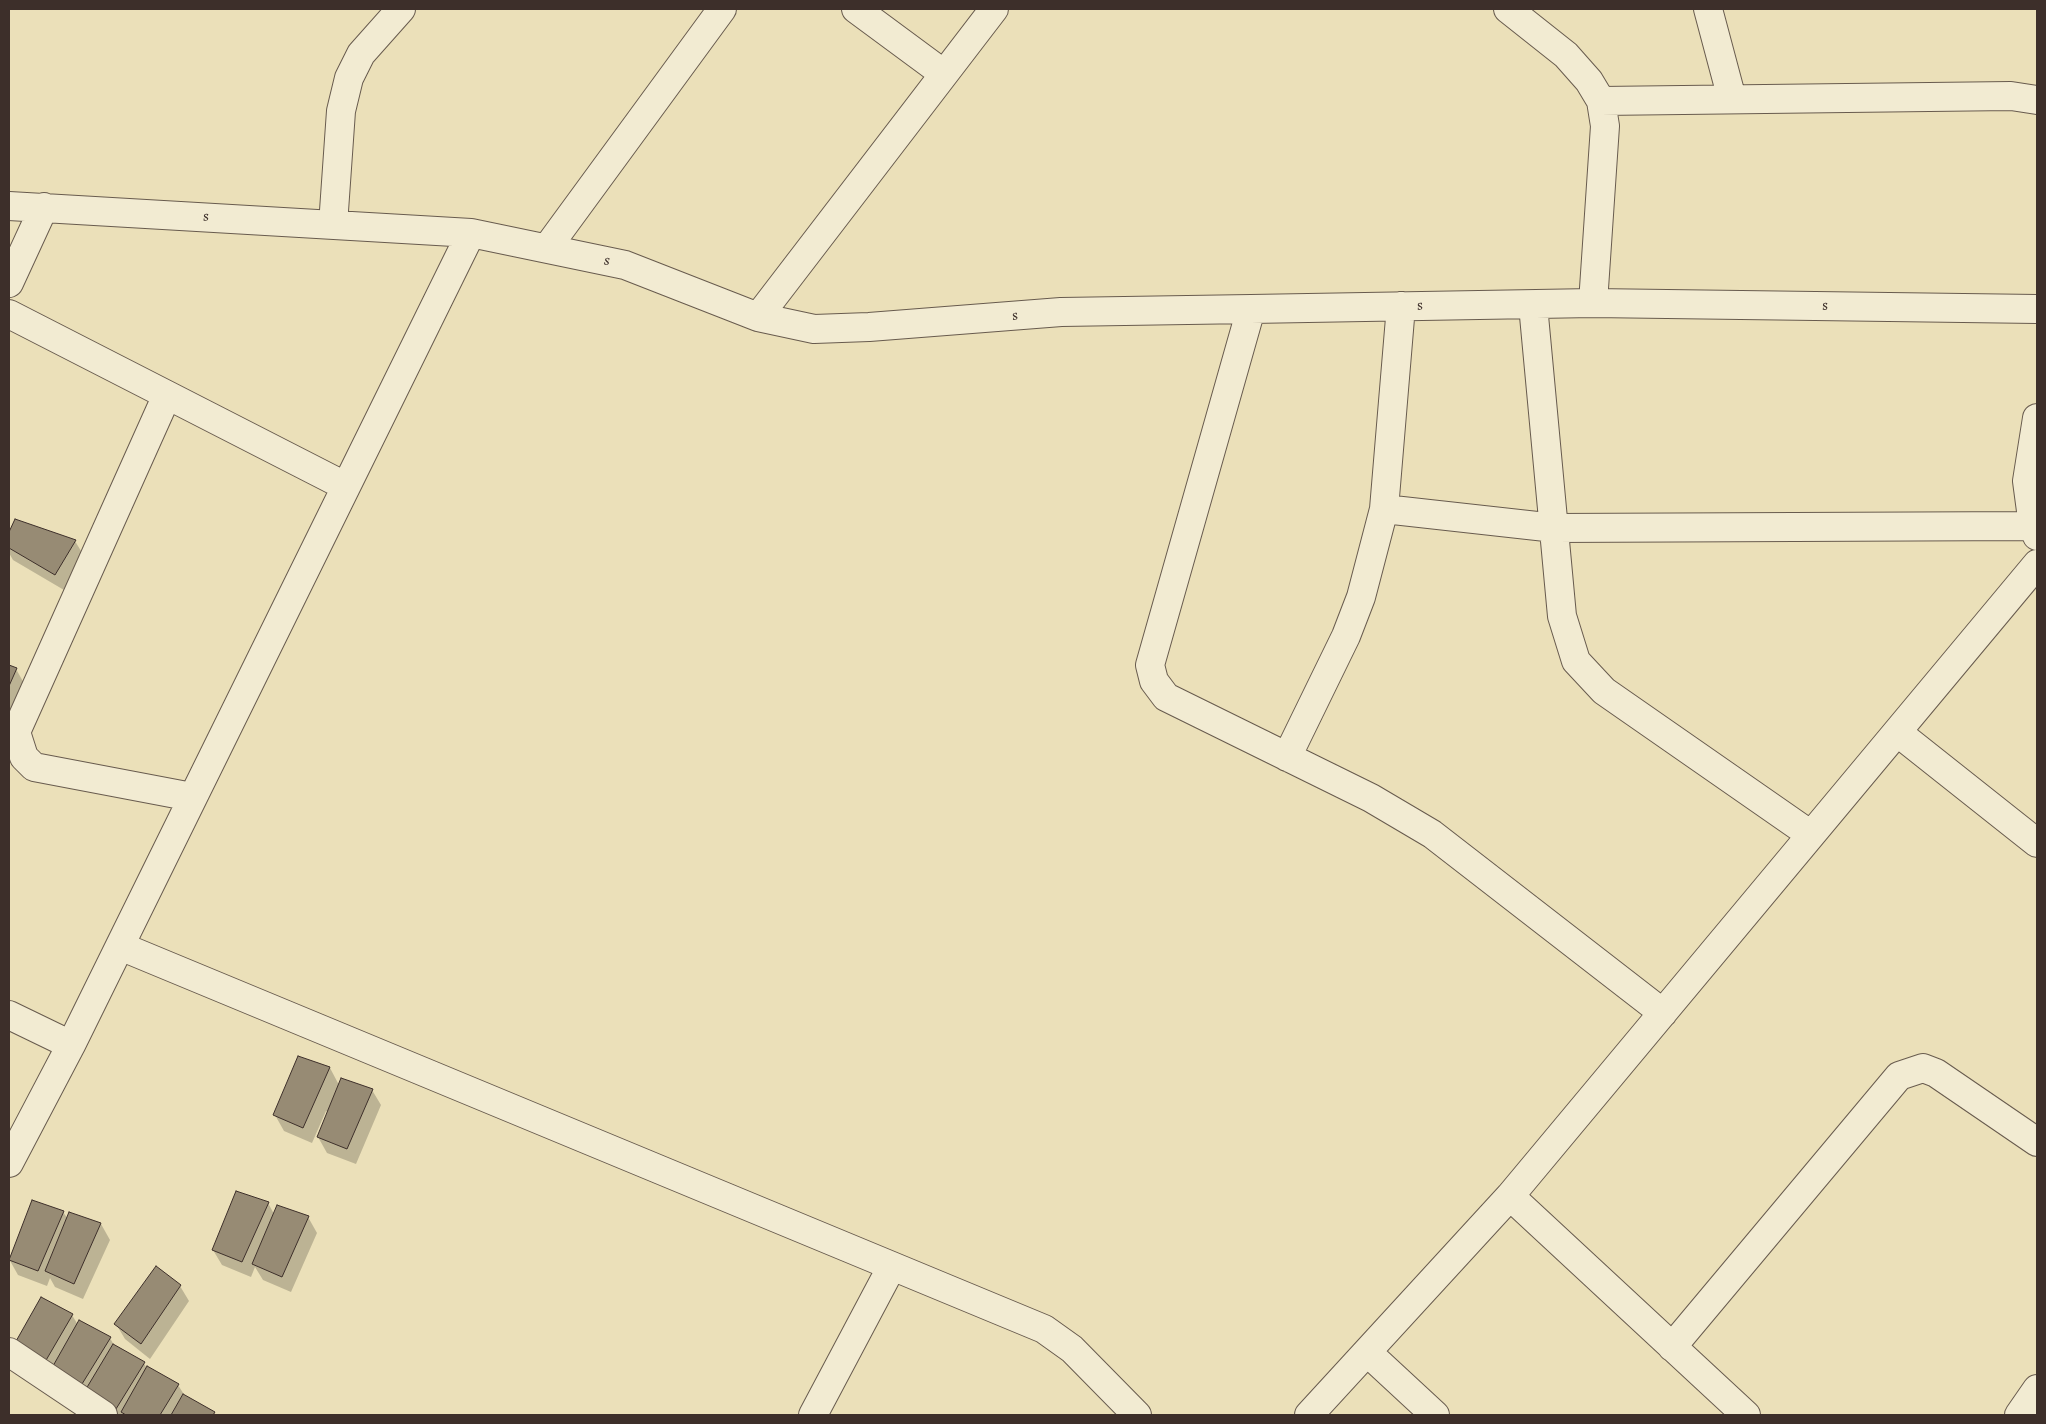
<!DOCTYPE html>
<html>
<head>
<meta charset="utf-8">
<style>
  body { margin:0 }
  #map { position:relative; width:2046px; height:1424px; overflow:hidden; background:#ebe0b9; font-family:Alegreya,serif }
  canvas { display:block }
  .frame { position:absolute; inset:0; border:10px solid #3d2f2a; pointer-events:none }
</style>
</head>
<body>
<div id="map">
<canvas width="2046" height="1424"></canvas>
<div class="frame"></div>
</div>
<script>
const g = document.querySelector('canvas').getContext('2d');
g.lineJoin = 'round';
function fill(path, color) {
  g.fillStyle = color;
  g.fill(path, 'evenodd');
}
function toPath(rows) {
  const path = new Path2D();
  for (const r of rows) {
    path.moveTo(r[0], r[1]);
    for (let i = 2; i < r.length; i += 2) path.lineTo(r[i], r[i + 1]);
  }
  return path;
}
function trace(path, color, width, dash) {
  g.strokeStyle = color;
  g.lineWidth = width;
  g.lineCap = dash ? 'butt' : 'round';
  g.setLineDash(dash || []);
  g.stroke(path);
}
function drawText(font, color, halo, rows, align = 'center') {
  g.font = font + ' Alegreya,serif';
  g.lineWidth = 4;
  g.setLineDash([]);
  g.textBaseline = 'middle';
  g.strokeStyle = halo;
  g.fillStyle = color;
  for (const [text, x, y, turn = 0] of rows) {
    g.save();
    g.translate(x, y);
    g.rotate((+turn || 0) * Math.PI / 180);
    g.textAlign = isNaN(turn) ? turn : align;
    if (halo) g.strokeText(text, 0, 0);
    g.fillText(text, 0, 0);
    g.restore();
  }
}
const shadow = toPath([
  [16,521,75,541,84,556,64,590,13,560,9,553,9,535],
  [9,666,16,669,25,685,9,721],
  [299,1058,330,1068,339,1085,372,1090,381,1105,356,1164,327,1153,318,1137,328,1112,326,1111,312,1143,284,1131,275,1115],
  [33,1201,63,1212,68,1219,70,1214,101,1224,110,1240,83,1299,55,1287,50,1278,47,1286,18,1275,9,1259],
  [268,1203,274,1214,308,1217,317,1233,291,1292,263,1280,255,1267,251,1277,222,1265,213,1250],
  [180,1286,189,1301,150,1359,125,1339,116,1324],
  [42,1299,72,1315,78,1325,110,1338,115,1347,144,1363,147,1369,178,1385,185,1396,214,1412,216,1415,112,1415,25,1358]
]);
const building = toPath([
  [15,519,76,540,55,575,9,548,9,532,15,519],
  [9,665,17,668,9,686,9,665],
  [298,1056,330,1067,303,1128,273,1115,298,1056],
  [341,1078,373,1089,347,1149,317,1137,341,1078],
  [236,1191,269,1202,242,1262,212,1250,236,1191],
  [32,1200,64,1211,38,1271,9,1260,32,1200],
  [277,1205,309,1216,282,1277,252,1264,277,1205],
  [69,1212,101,1223,74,1284,45,1271,69,1212],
  [156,1266,181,1285,141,1344,114,1324,156,1266],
  [41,1297,73,1314,45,1362,15,1343,41,1297],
  [79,1320,111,1337,82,1384,53,1366,79,1320],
  [113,1344,145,1362,116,1409,86,1389,113,1344],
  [147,1366,179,1384,160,1415,126,1415,121,1412,147,1366],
  [183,1394,215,1412,213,1415,171,1415,183,1394]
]);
const minor = toPath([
  [856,9,944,74],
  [1508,9,1566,55,1589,81,1601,101,1605,126,1593,303],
  [1708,9,1732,99],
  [1601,101,2011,96,2037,100],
  [9,206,471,233,625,265,758,317,814,329,869,327,1061,312,1251,309,1593,303,2037,309],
  [333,225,341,111,349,78,361,54,401,9],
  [547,248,722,9],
  [9,283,44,207],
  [1533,305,1562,616,1576,661,1604,691,1811,835],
  [1251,309,1150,665,1154,681,1166,697,1371,798,1432,834,1663,1013],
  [9,314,345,486],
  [758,317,994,9],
  [167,395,16,732,24,757,34,767,192,797],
  [2037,418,2027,481,2033,526,2037,536],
  [1384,509,1555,528,2033,526],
  [1897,732,2037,843],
  [1287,757,1346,636,1361,597,1384,509,1401,306],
  [120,946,1044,1329,1072,1349,1137,1415],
  [9,1015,71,1045],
  [9,1163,71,1045,471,233],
  [1510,1196,1746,1415],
  [1672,1347,1899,1076,1923,1068,1936,1073,2037,1142],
  [9,1352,103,1415],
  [1367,1352,1435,1415],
  [813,1415,892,1266],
  [1309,1415,1510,1196,2037,564],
  [2019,1415,2037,1389]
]);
const streetNames = [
  ["s",206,217,3],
  ["s",607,261,12],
  ["s",1420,306,-1],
  ["s",1825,306,1],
  ["s",1015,316,-4]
];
fill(shadow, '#0003');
fill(building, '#978b74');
trace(building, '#3d2f2a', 1);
trace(minor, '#685b4e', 30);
trace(minor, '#f2ebd2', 28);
drawText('15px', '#3d2f2a', '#f2ebd2', streetNames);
</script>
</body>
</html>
